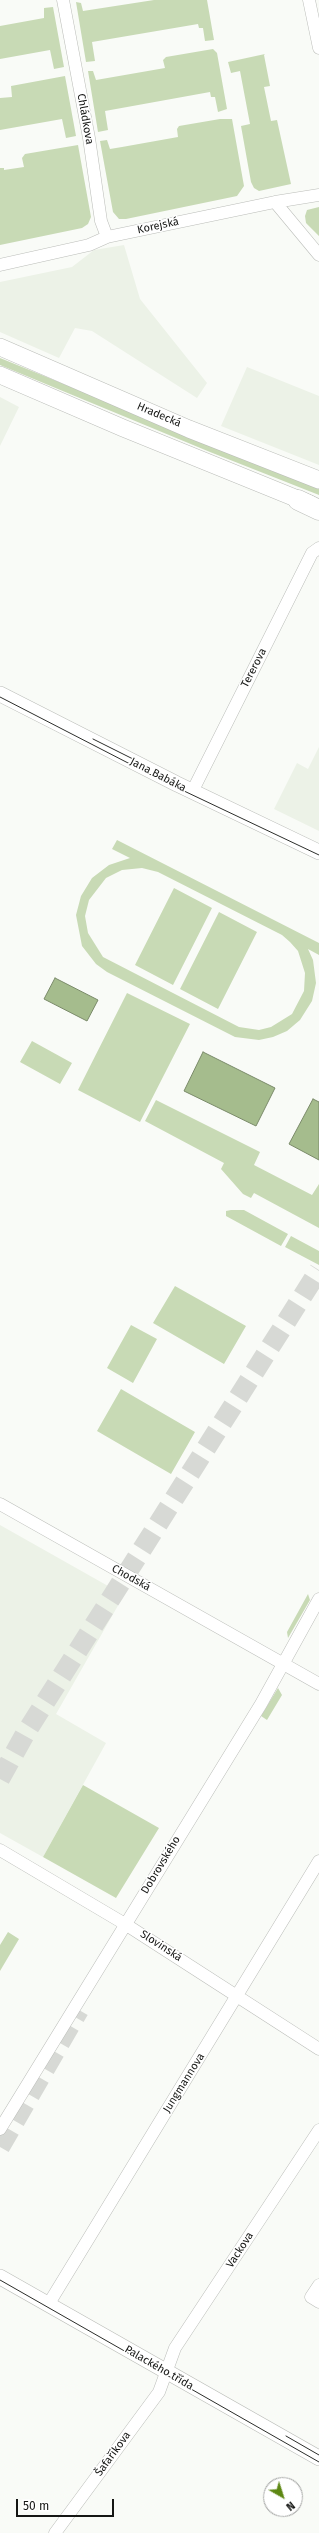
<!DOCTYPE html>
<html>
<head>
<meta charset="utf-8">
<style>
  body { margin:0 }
  #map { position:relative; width:319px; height:2533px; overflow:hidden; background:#f9fbf7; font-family:"Fira Sans",sans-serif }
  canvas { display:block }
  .north { position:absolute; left:263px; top:2477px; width:40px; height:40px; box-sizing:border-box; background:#fff; border:1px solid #a1a2a1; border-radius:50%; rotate:141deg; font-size:11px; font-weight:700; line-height:16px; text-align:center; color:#151614 }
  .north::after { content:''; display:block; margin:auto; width:14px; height:18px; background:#5d8713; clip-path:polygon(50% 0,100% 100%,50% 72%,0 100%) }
  .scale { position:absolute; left:16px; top:2499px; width:98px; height:18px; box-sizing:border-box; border:2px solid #151614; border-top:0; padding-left:5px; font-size:12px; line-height:14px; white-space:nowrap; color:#151614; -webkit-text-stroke:3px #fff; paint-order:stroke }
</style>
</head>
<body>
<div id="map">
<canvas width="319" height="2533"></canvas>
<div class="north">N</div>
<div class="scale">50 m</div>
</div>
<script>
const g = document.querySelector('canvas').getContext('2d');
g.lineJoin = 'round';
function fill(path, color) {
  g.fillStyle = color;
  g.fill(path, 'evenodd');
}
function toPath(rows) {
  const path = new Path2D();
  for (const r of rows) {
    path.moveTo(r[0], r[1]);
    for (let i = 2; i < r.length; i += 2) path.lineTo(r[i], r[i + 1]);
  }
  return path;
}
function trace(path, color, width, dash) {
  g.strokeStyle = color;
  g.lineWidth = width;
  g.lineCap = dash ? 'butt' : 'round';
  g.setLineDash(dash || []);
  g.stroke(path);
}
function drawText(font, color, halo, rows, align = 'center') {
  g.font = font + ' "Fira Sans",sans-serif';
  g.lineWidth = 3;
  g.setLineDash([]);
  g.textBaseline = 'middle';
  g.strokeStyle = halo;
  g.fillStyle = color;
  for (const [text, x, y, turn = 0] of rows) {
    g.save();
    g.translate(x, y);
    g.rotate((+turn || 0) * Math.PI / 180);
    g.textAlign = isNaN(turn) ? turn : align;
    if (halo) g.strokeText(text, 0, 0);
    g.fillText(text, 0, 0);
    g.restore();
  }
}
const built = toPath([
  [124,245,140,299,207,383,197,398,92,331,75,328,59,358,0,332,0,282,72,267,94,250],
  [247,367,319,396,319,465,221,426],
  [0,397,19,407,0,446],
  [319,747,319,831,274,809,297,763,308,769],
  [0,1525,124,1595,56,1714,106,1743,43,1857,0,1833]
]);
const green = toPath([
  [154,0,207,0,214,40,205,41,203,28,199,28,198,24,92,42,95,61,86,62,76,2,81,3,83,11],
  [53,7,64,67,54,69,50,50,0,59,0,26,44,18,44,8],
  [213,49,217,53,227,109,218,112,215,97,211,97,210,92,105,111,108,130,98,132,88,71,93,71,96,80,165,68,163,60,166,57],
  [265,54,264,55,270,86,264,87,271,121,277,120,291,184,259,191,254,188,251,182,241,126,250,124,240,71,231,73,228,62],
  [65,76,76,136,66,138,62,119,0,130,0,98,12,97,11,86],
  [220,119,232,119,244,186,237,196,126,219,119,219,113,212,100,141,107,140,110,149,122,147,178,137,177,129,179,126],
  [78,145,91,217,88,224,82,228,0,245,0,168,4,168,4,170,24,167,22,158,25,154],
  [319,207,319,236,306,223,305,216,307,210],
  [0,358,319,488,319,495,210,452,0,365],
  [117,840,319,943,319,955,308,949,313,960,316,983,312,1001,300,1020,287,1031,273,1037,259,1040,235,1037,107,972,96,964,82,946,76,915,81,896,92,878,109,865,130,858,112,849],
  [142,868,158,872,282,935,290,942,298,951,305,973,304,991,292,1014,271,1027,259,1030,239,1027,103,957,88,933,85,916,89,900,106,878,122,870],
  [174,888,212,908,173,985,135,965],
  [219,912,257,932,218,1009,180,989],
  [127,993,190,1024,140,1122,78,1090],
  [32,1041,72,1063,60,1084,20,1062],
  [156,1100,260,1152,254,1165,312,1195,319,1184,319,1228,254,1193,251,1198,243,1194,221,1169,224,1163,145,1121],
  [231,1210,244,1210,288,1234,281,1246,226,1216,226,1211],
  [291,1236,319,1251,319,1265,285,1247],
  [175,1286,246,1326,224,1364,153,1323],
  [131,1325,157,1339,133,1383,107,1368],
  [121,1389,195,1432,171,1474,97,1431],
  [308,1594,310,1600,288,1638,287,1632],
  [278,1688,282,1695,267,1720,261,1716],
  [83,1785,159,1828,116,1898,43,1857],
  [8,1932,19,1939,0,1971,0,1945]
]);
const water = toPath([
  [55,978,98,1000,87,1021,44,999,55,978],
  [203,1052,275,1088,256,1126,184,1091,203,1052],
  [313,1099,319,1102,319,1160,289,1144,313,1099]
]);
const trunkTunnel = toPath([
  [0,1779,25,1734,319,1270],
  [0,2147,79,2010]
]);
const minor = toPath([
  [63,0,89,138,101,221,107,237],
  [309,0,319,48],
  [275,202,319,255],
  [0,265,89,245,107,237,275,202,319,195],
  [192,792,312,553,319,548],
  [0,1504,319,1684],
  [0,1850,125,1924,319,2049],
  [0,2129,261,1704,319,1599],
  [319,2285,311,2297,319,2302],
  [48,2305,319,1861],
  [55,2533,159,2392,175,2348,319,2130]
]);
const tertiary = toPath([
  [0,694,177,784,319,852],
  [0,2277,319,2458]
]);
const secondary = toPath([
  [0,347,189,429,319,480],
  [0,375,123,428,310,504]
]);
const trunk = toPath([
  [298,500,319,510]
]);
const tram = toPath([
  [0,697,163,781,319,855],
  [93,739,139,762],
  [0,2280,319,2462],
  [286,2436,319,2455]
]);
const streetNames = [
  ["Chládkova",85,119,80],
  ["Korejská",158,226,-12],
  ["Hradecká",159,415,23],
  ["Tererova",254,668,-63],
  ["Jana Babáka",158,775,27],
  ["Chodská",131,1578,29],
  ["Dobrovského",161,1865,-59],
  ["Slovinská",161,1946,33],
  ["Jungmannova",184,2083,-58],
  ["Vackova",240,2250,-57],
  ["Palackého třída",159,2368,30],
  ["Šafaříkova",113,2454,-54]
];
fill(built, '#ecf2e7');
fill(green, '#c8dab5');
fill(water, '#a5bc8d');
trace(water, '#7a8a69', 1);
trace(trunkTunnel, '#d7d9d5', 20, [20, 10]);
trace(minor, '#bbbdb9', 13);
trace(tertiary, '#bbbdb9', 16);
trace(secondary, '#bbbdb9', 18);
trace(trunk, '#bbbdb9', 21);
trace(minor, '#fff', 12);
trace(tertiary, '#fff', 15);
trace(secondary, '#fff', 17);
trace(trunk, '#fff', 20);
trace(tram, '#2c2e2b', 1);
drawText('11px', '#151614', '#fff', streetNames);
</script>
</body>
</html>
